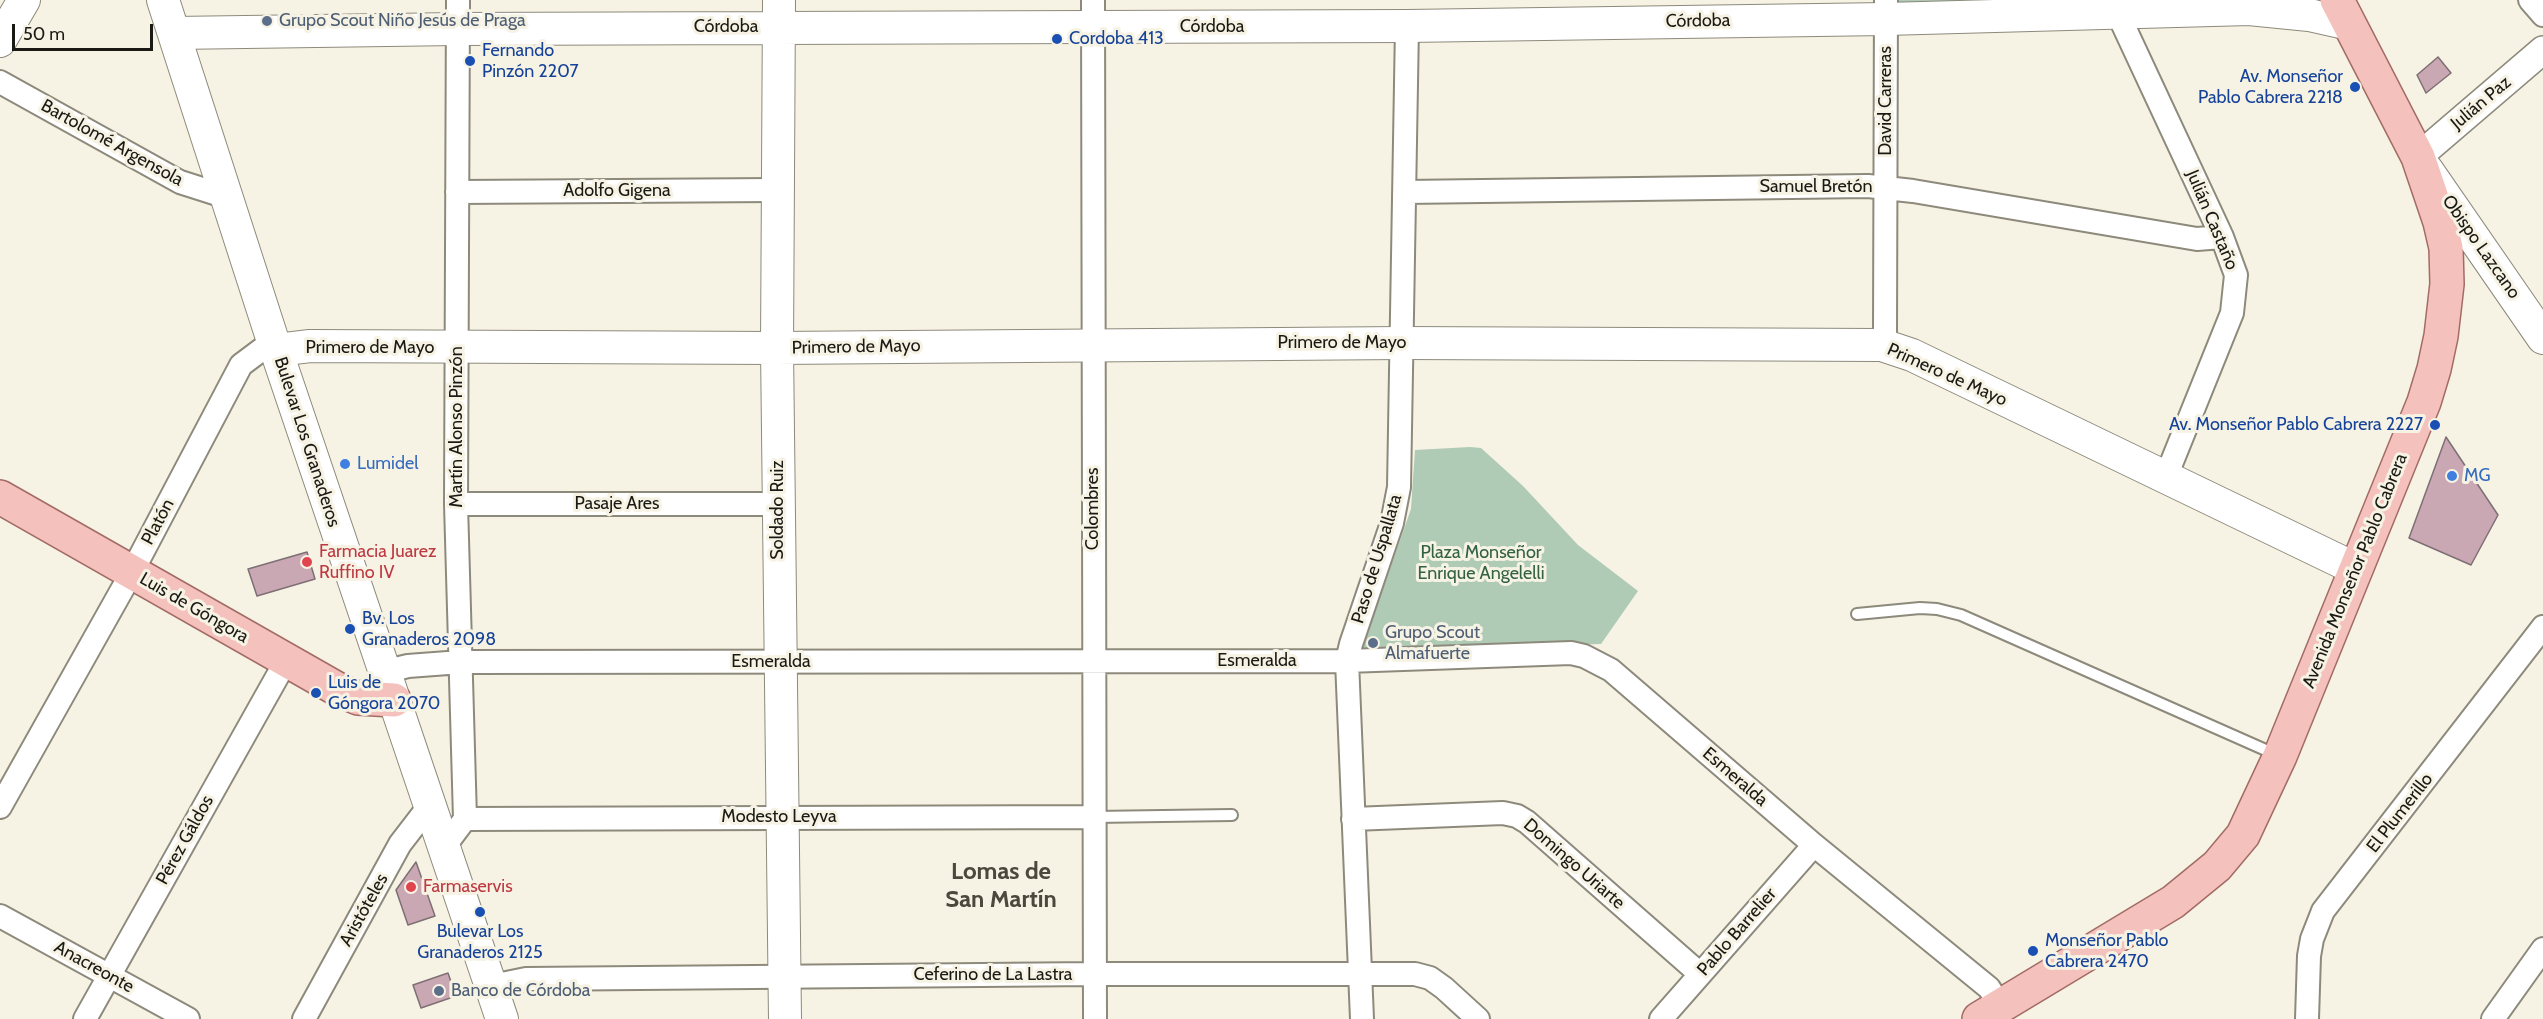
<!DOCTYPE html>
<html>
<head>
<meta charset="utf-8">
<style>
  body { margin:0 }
  #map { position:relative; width:2543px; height:1019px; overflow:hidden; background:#f6f3e4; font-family:Cabin,sans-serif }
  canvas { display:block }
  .scale { position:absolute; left:12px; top:24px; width:141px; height:27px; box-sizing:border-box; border:3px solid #1a1914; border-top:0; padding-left:8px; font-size:18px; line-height:21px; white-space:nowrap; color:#1a1914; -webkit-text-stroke:4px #f6f3e4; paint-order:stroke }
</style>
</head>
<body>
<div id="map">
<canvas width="2543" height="1019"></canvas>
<div class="scale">50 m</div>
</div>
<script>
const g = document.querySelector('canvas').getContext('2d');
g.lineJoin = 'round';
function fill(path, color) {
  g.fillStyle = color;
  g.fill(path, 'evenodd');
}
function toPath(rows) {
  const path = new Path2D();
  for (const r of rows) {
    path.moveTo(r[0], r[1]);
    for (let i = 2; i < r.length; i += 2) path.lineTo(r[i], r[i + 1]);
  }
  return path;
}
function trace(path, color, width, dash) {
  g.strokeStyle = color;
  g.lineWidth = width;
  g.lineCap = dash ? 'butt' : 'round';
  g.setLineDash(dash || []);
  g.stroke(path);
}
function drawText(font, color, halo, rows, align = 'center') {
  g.font = font + ' Cabin,sans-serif';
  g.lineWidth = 6;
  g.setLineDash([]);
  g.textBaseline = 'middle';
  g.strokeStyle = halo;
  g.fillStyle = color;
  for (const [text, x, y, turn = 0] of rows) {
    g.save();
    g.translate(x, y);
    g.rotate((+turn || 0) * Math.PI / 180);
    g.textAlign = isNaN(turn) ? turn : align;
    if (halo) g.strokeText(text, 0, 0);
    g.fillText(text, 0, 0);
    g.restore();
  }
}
const green = toPath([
  [1896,0,2093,0,1896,6],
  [1470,447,1481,448,1523,486,1578,545,1638,591,1601,644,1361,651,1411,509,1415,450]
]);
const building = toPath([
  [2438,57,2451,73,2426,93,2417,75,2438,57],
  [2446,437,2498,515,2471,565,2409,538,2446,437],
  [307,552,315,579,257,596,248,569,307,552],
  [416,862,435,916,408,925,396,890,416,862],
  [448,973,456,996,421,1008,413,985,448,973]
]);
const service = toPath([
  [1857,614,1920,608,1937,609,1961,615,2277,755],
  [1094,817,1232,815]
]);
const minor = toPath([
  [1093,0,1095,1019],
  [2530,0,2543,15],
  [2112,1,2222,237,2236,275,2232,313,2165,479],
  [0,82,180,182,227,197],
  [457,192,776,190],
  [1405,192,1868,186,1913,191,2197,239,2222,237],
  [1882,345,1885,331,1886,0],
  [456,504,778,504],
  [383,672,408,666,461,662,1347,661,1571,653,1584,656,1611,670,1814,845,1989,988,2001,1007],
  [0,807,132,572,241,365,273,341],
  [465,819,1094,817],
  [1353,819,1503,813,1517,816,1527,822,1700,974],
  [444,847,465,819,456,504,458,0],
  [0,916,188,1019],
  [492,986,526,979,1095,974,1415,974,1430,978,1444,988,1478,1019],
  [85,1019,286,661],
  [304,1019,400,844,430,805],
  [1362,1019,1347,661,1351,644,1392,523,1399,487,1407,26],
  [1661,1019,1814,845],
  [2307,1019,2309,956,2312,939,2323,911,2543,627],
  [2493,1019,2543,949]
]);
const tertiary = toPath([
  [2418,157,2543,50]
]);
const secondary = toPath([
  [163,0,273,341,502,1019],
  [779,0,777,348,785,1019],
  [174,33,458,29,1407,26,1886,19,2249,9,2309,15,2349,24],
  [0,41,24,0],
  [2427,170,2543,338],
  [277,350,310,346,777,348,1403,343,1882,345,1912,355,2356,569]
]);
const primary = toPath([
  [0,497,339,690,358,698,394,700],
  [1979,1019,2173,902,2217,866,2243,835,2280,756,2424,402,2434,369,2441,336,2447,284,2446,248,2440,222,2418,157,2337,0]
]);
const markers = [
  [267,21,6,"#5c6f8a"],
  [1057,39,6,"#1a4fb4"],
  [470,61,6,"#1a4fb4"],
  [2355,87,6,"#1a4fb4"],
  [2435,425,6,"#1a4fb4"],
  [345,464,6,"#3f7fe0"],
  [2452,476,6,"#3f7fe0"],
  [307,562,6,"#e0444e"],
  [350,629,6,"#1a4fb4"],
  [1373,643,6,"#5c6f8a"],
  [316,693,6,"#1a4fb4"],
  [411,887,6,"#e0444e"],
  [480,912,6,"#1a4fb4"],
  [2033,951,6,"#1a4fb4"],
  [439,991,6,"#5c6f8a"]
];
const serviceNames = [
  ["Grupo Scout Niño Jesús de Praga",279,21],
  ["Grupo Scout",1385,633],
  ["Almafuerte",1385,654],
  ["Banco de Córdoba",451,991]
];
const streetNames = [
  ["Córdoba",1698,21,-1],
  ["Córdoba",726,27],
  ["Córdoba",1212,27],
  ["David Carreras",1886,101,-90],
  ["Julián Paz",2481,103,-40],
  ["Bartolomé Argensola",112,143,29],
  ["Samuel Bretón",1816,187],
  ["Adolfo Gigena",617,191],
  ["Julián Castaño",2212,220,67],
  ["Obispo Lazcano",2481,247,55],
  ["Primero de Mayo",1342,343],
  ["Primero de Mayo",856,347,-1],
  ["Primero de Mayo",370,348],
  ["Primero de Mayo",1947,375,24],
  ["Martín Alonso Pinzón",457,427,-90],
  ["Bulevar Los Granaderos",307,442,72],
  ["Pasaje Ares",617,504],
  ["Colombres",1093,509,-90],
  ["Soldado Ruiz",778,510,-90],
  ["Platón",158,522,-62],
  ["Paso de Uspallata",1377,559,-73],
  ["Avenida Monseñor Pablo Cabrera",2355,571,-68],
  ["Luis de Góngora",194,608,30],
  ["Esmeralda",1257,661],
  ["Esmeralda",771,662],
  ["Esmeralda",1735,777,41],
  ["El Plumerillo",2400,813,-52],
  ["Modesto Leyva",779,817],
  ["Pérez Gáldos",185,840,-61],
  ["Domingo Uriarte",1574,864,41],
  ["Aristóteles",364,910,-61],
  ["Pablo Barrelier",1737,932,-49],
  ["Anacreonte",94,967,29],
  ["Ceferino de La Lastra",993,975]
];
const transitNames = [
  ["Cordoba 413",1069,39],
  ["Fernando",482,51],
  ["Pinzón 2207",482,72],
  ["Av. Monseñor",2343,77,"right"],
  ["Pablo Cabrera 2218",2343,98,"right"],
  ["Av. Monseñor Pablo Cabrera 2227",2423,425,"right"],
  ["Bv. Los",362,619],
  ["Granaderos 2098",362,640],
  ["Luis de",328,683],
  ["Góngora 2070",328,704],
  ["Bulevar Los",480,932,"center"],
  ["Granaderos 2125",480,953,"center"],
  ["Monseñor Pablo",2045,941],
  ["Cabrera 2470",2045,962]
];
const shopNames = [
  ["Lumidel",357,464],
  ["MG",2464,476]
];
const healthNames = [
  ["Farmacia Juarez",319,552],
  ["Ruffino IV",319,573],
  ["Farmaservis",423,887]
];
const parkNames = [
  ["Plaza Monseñor",1481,553],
  ["Enrique Angelelli",1481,574]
];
const districtNames = [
  ["Lomas de",1001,872],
  ["San Martín",1001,900]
];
fill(green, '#afcab5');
fill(building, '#caa8b3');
trace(building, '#7e6f74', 1.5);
trace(service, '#8d8a7c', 14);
trace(minor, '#8d8a7c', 26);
trace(tertiary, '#8d8a7c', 30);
trace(secondary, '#8d8a7c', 34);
trace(primary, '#a36b65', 36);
trace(service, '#fff', 10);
trace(minor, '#fff', 22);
trace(tertiary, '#fff', 27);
trace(secondary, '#fff', 32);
trace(primary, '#f4c1bd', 33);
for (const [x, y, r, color] of markers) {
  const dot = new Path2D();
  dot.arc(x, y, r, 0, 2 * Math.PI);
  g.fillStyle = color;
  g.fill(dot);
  trace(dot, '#f6f3e4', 2);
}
drawText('18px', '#4e5e75', '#f6f3e4', serviceNames, 'left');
drawText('18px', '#1a1914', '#f6f3e4', streetNames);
drawText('18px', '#164399', '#f6f3e4', transitNames, 'left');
drawText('18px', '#366cbe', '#f6f3e4', shopNames, 'left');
drawText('18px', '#be3a42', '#f6f3e4', healthNames, 'left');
drawText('18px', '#336242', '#f6f3e4', parkNames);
drawText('bold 24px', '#4b483c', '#f6f3e4', districtNames);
</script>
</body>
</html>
